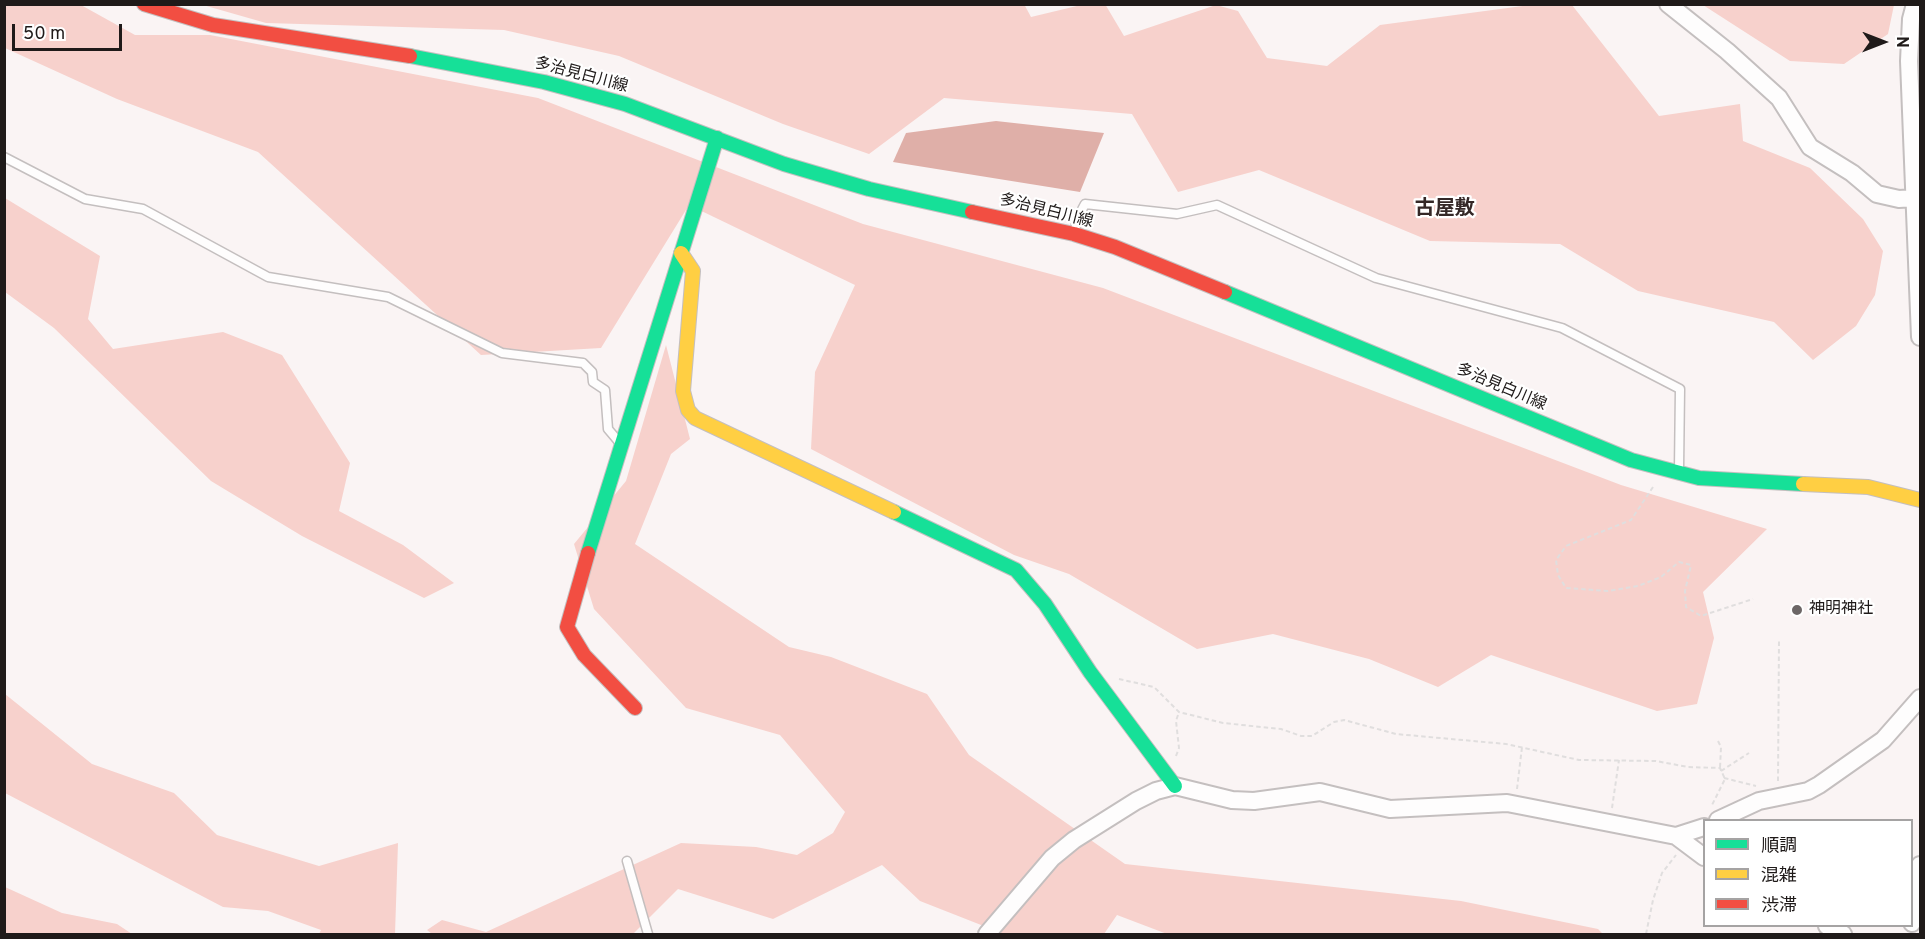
<!DOCTYPE html>
<html>
<head>
<meta charset="utf-8">
<style>
  body { margin:0 }
  #map { position:relative; width:1925px; height:939px; overflow:hidden; background:#faf4f4; font-family:Overpass,"Noto Sans JP",sans-serif }
  canvas { display:block }
  .frame { position:absolute; inset:0; border:6px solid #1f1a19; pointer-events:none }
  .legend { position:absolute; left:1703px; top:819px; width:210px; height:108px; box-sizing:border-box; background:#fff; border:2px solid #a5a3a3; margin:0; padding:8px 10px; list-style:none; font-size:18px; color:#1f1a19 }
  .legend li { display:flex; align-items:center; gap:12px; height:30px }
  .legend b { width:30px; border:2px solid #a5a3a3 }
  .north { position:absolute; left:1853px; top:12px; width:60px; height:60px; -webkit-text-stroke:4px #fff; paint-order:stroke; rotate:90deg; font-size:16px; font-weight:700; line-height:24px; text-align:center; color:#1f1a19 }
  .north::after { content:''; display:block; margin:auto; width:21px; height:27px; background:#1f1a19; clip-path:polygon(50% 0,100% 100%,50% 72%,0 100%) }
  .scale { position:absolute; left:12px; top:24px; width:110px; height:27px; box-sizing:border-box; border:3px solid #1f1a19; border-top:0; padding-left:8px; font-size:18px; line-height:21px; white-space:nowrap; color:#1f1a19; -webkit-text-stroke:4px #fff; paint-order:stroke }
</style>
</head>
<body>
<div id="map">
<canvas width="1925" height="939"></canvas>
<div class="frame"></div>
<ul class="legend">
<li><b style="height:8px;background:#16e098"></b>順調</li>
<li><b style="height:8px;background:#ffcf43"></b>混雑</li>
<li><b style="height:8px;background:#f24e42"></b>渋滞</li>
</ul>
<div class="north">N</div>
<div class="scale">50 m</div>
</div>
<script>
const g = document.querySelector('canvas').getContext('2d');
g.lineJoin = 'round';
function fill(path, color) {
  g.fillStyle = color;
  g.fill(path, 'evenodd');
}
function toPath(rows) {
  const path = new Path2D();
  for (const r of rows) {
    path.moveTo(r[0], r[1]);
    for (let i = 2; i < r.length; i += 2) path.lineTo(r[i], r[i + 1]);
  }
  return path;
}
function trace(path, color, width, dash) {
  g.strokeStyle = color;
  g.lineWidth = width;
  g.lineCap = dash ? 'butt' : 'round';
  g.setLineDash(dash || []);
  g.stroke(path);
}
function drawText(font, color, halo, rows, align = 'center') {
  g.font = font + ' Overpass,"Noto Sans JP",sans-serif';
  g.lineWidth = 4.5;
  g.setLineDash([]);
  g.textBaseline = 'middle';
  g.strokeStyle = halo;
  g.fillStyle = color;
  for (const [text, x, y, turn = 0] of rows) {
    g.save();
    g.translate(x, y);
    g.rotate((+turn || 0) * Math.PI / 180);
    g.textAlign = isNaN(turn) ? turn : align;
    if (halo) g.strokeText(text, 0, 0);
    g.fillText(text, 0, 0);
    g.restore();
  }
}
const green = toPath([
  [1024,4,1031,17,1081,5,1105,4,1124,36,1216,5,1238,11,1267,58,1327,66,1380,25,1530,5,1572,5,1659,116,1740,104,1743,141,1810,168,1863,219,1883,251,1875,295,1856,326,1813,360,1774,322,1638,291,1560,244,1430,241,1259,170,1178,192,1132,114,944,98,869,154,783,124,619,56,504,30,266,23,203,5],
  [5,5,81,5,135,35,210,35,538,98,863,224,1103,288,1621,485,1767,529,1703,592,1714,638,1697,704,1657,711,1491,655,1438,687,1369,659,1273,634,1197,649,1069,574,1014,555,811,449,815,372,855,285,689,205,601,348,481,355,258,152,117,99,5,48],
  [1703,5,1894,5,1888,34,1844,64,1790,61],
  [5,198,100,256,88,319,113,349,223,332,282,355,350,463,339,511,403,545,454,583,424,598,302,536,211,481,54,328,5,292],
  [666,345,690,439,671,454,635,544,789,647,831,657,927,694,969,755,1125,864,1461,901,1598,929,1603,934,1167,934,1117,915,1104,934,1004,934,920,901,882,865,773,919,678,889,633,934,432,934,427,930,442,920,486,932,681,843,756,847,797,855,833,833,845,812,780,735,686,708,594,609,574,544,626,481],
  [5,694,92,764,174,793,217,835,319,866,398,843,395,934,319,934,321,930,268,911,223,907,5,793],
  [5,887,62,913,117,924,132,934,5,934]
]);
const water = toPath([
  [996,121,1104,133,1080,192,893,162,906,133]
]);
const path = toPath([
  [1653,487,1631,520,1566,546,1556,560,1558,575,1566,588,1608,591,1638,586,1661,577,1679,562,1691,565,1685,591,1686,607,1701,616,1753,599],
  [1119,679,1154,687,1179,712,1223,723,1281,729,1301,736,1312,736,1334,722,1344,720,1396,734,1506,744,1579,760,1656,761,1688,767,1720,768,1725,779,1712,805],
  [1718,741,1721,747,1720,768],
  [1176,756,1179,748,1176,721,1179,712],
  [1721,771,1749,753],
  [1724,778,1756,786],
  [1778,781,1779,639],
  [1517,789,1522,747],
  [1612,808,1619,760],
  [1646,934,1653,900,1662,873,1676,855]
]);
const lane = toPath([
  [4,157,85,199,143,209,268,277,388,297,502,353,583,363,592,372,593,382,605,390,608,429,619,442],
  [1075,231,1077,219,1085,204,1177,214,1217,205,1376,278,1562,328,1680,389,1679,469],
  [627,861,648,934]
]);
const street = toPath([
  [1668,4,1727,51,1779,98,1810,147,1852,173,1877,194,1899,199,1915,198],
  [1915,4,1911,19,1909,61,1920,337],
  [1718,820,1759,801,1808,791,1819,785,1883,740,1920,698],
  [1676,836,1704,827],
  [1912,923,1920,865],
  [1827,926,1843,934],
  [987,934,1052,858,1074,840,1136,801,1156,791,1175,786,1232,800,1254,801,1320,792,1390,809,1507,803,1676,836,1704,857]
]);
const fast = toPath([
  [410,56,544,82,625,104,784,164,869,189,972,212],
  [1225,292,1631,460,1699,478,1803,484],
  [894,512,1016,570,1045,604,1090,672,1175,786],
  [588,553,717,138]
]);
const slow = toPath([
  [681,253,693,271,683,391,688,410,695,418,894,512],
  [1803,484,1868,487,1920,500]
]);
const jam = toPath([
  [144,4,213,25,410,56],
  [972,212,1074,234,1115,247,1225,292],
  [588,553,567,627,584,655,635,708]
]);
const markers = [
  [1797,610,6,"#6c6666"]
];
const streetNames = [
  ["多治見白川線",581,76,15],
  ["多治見白川線",1046,212,14],
  ["多治見白川線",1501,388,23]
];
const poiNames = [
  ["神明神社",1809,610]
];
const quarterNames = [
  ["古屋敷",1445,210]
];
fill(green, '#f7d1cc');
fill(water, '#dfafa8');
trace(lane, '#c4bfbf', 11);
trace(street, '#c4bfbf', 20);
trace(fast, '#c4bfbf', 16);
trace(slow, '#c4bfbf', 16);
trace(jam, '#c4bfbf', 16);
trace(path, '#e0dede', 2, [4.5, 3]);
trace(lane, '#fefdfd', 8);
trace(street, '#fefdfd', 16);
trace(fast, '#16e098', 14);
trace(slow, '#ffcf43', 14);
trace(jam, '#f24e42', 14);
for (const [x, y, r, color] of markers) {
  const dot = new Path2D();
  dot.arc(x, y, r, 0, 2 * Math.PI);
  g.fillStyle = color;
  g.fill(dot);
  trace(dot, '#fff', 2);
}
drawText('16px', '#1f1a19', '#fff', streetNames);
drawText('16px', '#1f1a19', '#fff', poiNames, 'left');
drawText('bold 20px', '#342827', '#fff', quarterNames);
</script>
</body>
</html>
